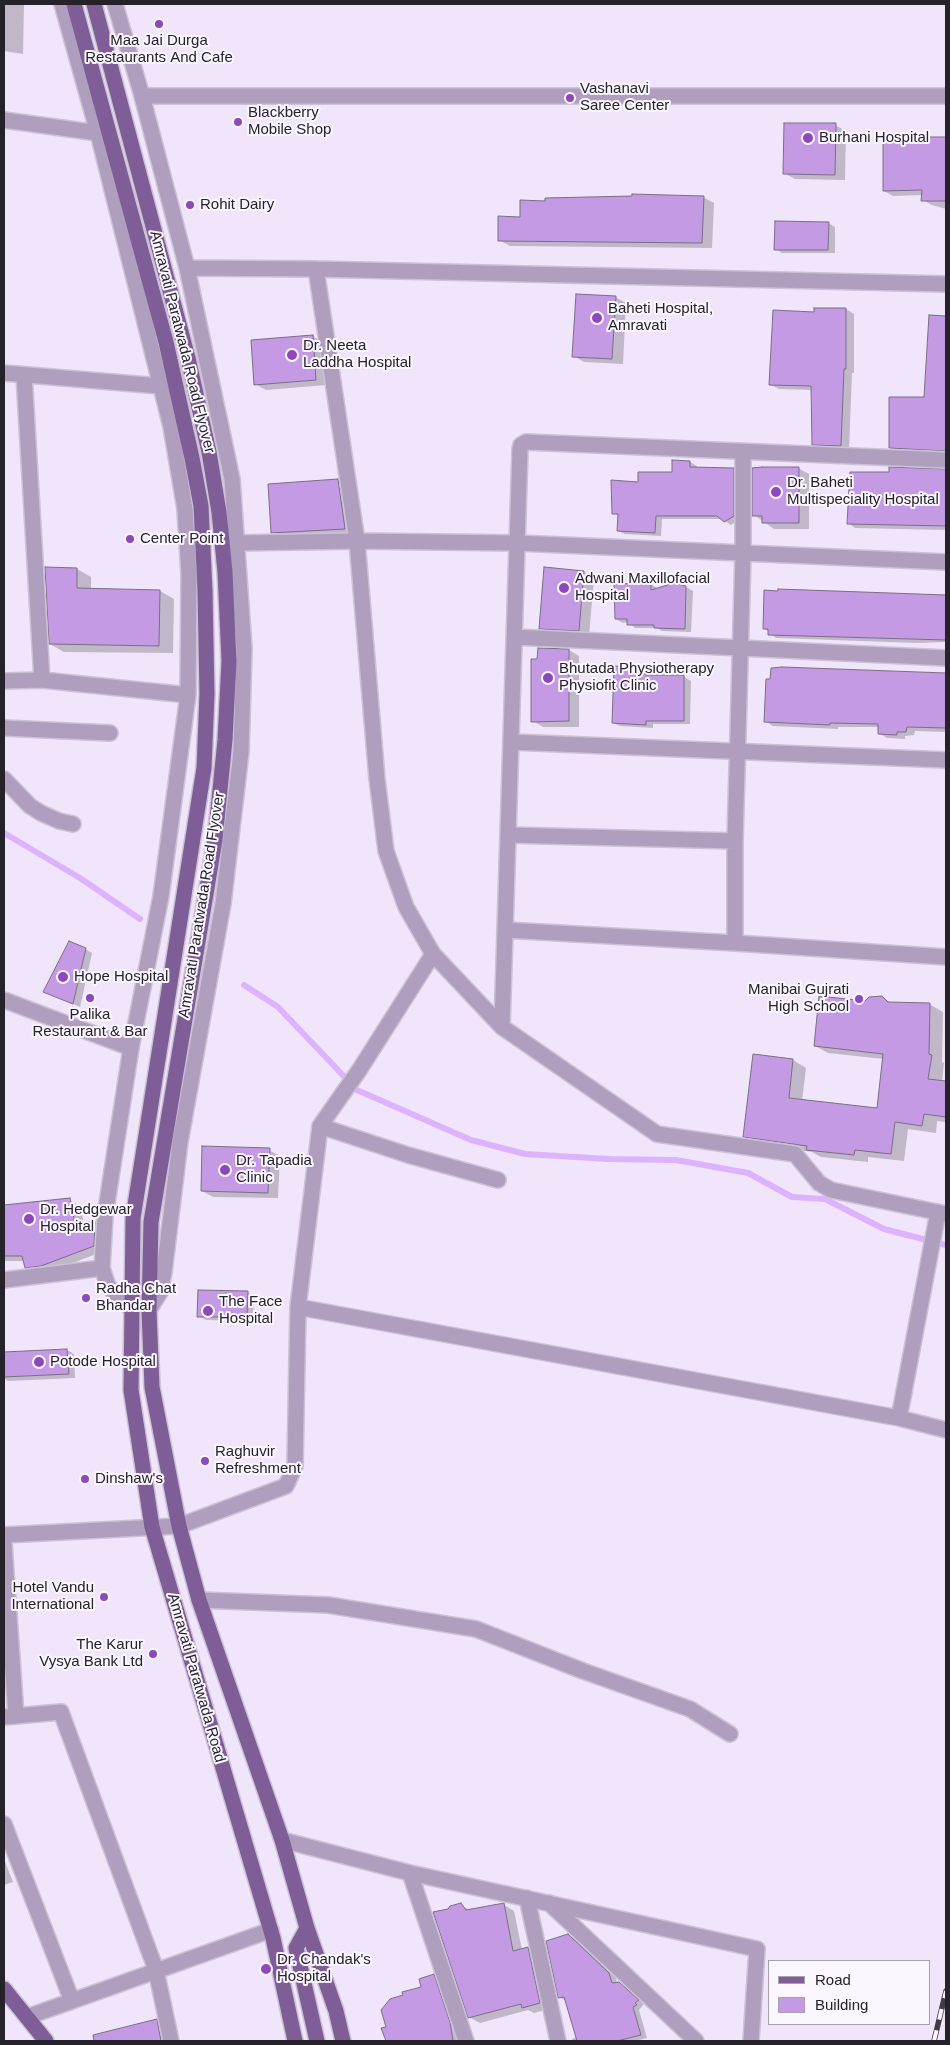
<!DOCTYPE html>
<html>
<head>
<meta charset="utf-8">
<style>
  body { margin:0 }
  #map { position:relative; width:950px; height:2045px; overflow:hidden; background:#f1e5fc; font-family:Arial,sans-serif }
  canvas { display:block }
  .frame { position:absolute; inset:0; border:5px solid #26222a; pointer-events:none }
  .legend { position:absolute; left:768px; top:1960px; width:162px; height:65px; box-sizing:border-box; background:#fbf6ff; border:1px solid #a6a1aa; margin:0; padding:6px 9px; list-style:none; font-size:15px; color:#26222a }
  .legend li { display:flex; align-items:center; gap:10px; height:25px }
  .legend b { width:25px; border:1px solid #a6a1aa }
</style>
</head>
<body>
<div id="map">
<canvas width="950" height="2045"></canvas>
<div class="frame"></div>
<ul class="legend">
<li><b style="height:6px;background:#7f5e98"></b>Road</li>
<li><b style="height:14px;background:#c49ae5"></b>Building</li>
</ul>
</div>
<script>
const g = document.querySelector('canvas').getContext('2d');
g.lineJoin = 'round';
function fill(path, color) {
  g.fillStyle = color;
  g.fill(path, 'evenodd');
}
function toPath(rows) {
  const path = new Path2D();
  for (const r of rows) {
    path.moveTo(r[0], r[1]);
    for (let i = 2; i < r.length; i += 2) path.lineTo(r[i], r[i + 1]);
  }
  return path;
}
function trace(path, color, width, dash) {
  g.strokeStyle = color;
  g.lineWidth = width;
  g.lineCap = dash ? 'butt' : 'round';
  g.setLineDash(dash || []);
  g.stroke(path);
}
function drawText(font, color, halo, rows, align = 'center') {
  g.font = font + ' Arial,sans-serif';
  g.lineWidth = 4;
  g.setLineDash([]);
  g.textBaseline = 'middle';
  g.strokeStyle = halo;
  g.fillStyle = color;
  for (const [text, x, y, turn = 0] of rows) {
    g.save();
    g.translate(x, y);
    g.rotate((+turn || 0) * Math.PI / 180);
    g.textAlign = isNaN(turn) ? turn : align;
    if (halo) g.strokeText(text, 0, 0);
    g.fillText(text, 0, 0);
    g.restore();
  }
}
const shadow = toPath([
  [4,4,24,4,23,54,4,51],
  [835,125,846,131,845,180,795,179,784,173],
  [911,136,915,138,946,138,946,136,946,209,932,205,923,200,923,195,893,196,884,191],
  [703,197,714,203,712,248,510,246,499,240],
  [828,223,835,227,835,253,782,253,776,249],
  [615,297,626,303,623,364,584,362,574,356],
  [846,309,854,314,854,373,852,373,849,450,821,449,813,444,813,390,779,389,771,385,815,313],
  [930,316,946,317,946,454,897,452,890,447,925,399],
  [312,336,323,342,326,385,266,390,255,384],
  [673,461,690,462,697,466,697,468,733,469,740,473,740,519,731,525,722,519,662,519,661,536,625,534,618,531,619,516,613,513,640,483,673,474],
  [798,468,809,474,809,529,774,529,754,515],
  [890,468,946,470,946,530,855,528,848,523,890,473],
  [338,480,348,486,355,535,283,538,273,532],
  [77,569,91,577,91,590,160,591,174,599,173,653,64,652,50,644],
  [584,572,594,578,589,636,551,634,540,628],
  [650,584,657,588,686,587,693,591,691,632,662,631,657,628,635,628,628,622,623,623,616,619],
  [779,590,946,596,946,642,917,643,776,638,764,628],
  [569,650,579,656,579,727,543,727,533,721],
  [615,667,645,668,652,672,652,676,684,677,691,681,690,724,653,724,653,728,620,726,613,723],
  [782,668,946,674,946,732,915,731,914,735,905,736,905,739,887,738,879,733,879,727,838,727,838,729,773,726,765,721,771,680],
  [85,949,92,953,80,1007,52,995],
  [882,998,892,1003,929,1004,943,1012,942,1062,944,1063,942,1082,946,1082,946,1122,937,1121,936,1133,908,1129,904,1161,868,1157,868,1162,821,1157,812,1152,758,1144,745,1136,793,1060,806,1068,802,1101,878,1109,884,1059,828,1053,815,1046,866,1002],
  [269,1150,280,1156,278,1198,213,1197,202,1191],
  [69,1200,80,1206,84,1224,95,1222,105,1228,104,1251,52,1271,37,1273,26,1267,25,1261,4,1261,4,1206],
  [247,1292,254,1296,253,1321,206,1320,199,1316],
  [67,1350,74,1354,75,1378,8,1381,4,1378,4,1353],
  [4,1859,13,1882,4,1885],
  [461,1905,471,1911,504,1905,514,1911,522,1950,528,1948,538,1954,550,2009,534,2013,528,2010,480,2023,469,2017,449,1910],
  [568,1935,575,1939,616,1977,617,1984,626,1987,644,2004,639,2010,647,2038,635,2041,573,2041,572,2039,577,2037,566,2001,559,1997],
  [434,1976,443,1981,461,2041,391,2041,383,2010,423,1988],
  [157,2021,163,2025,167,2041,102,2041,100,2034]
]);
const stream = toPath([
  [4,833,80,878,140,919],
  [244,985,278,1007,357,1090,471,1140,525,1154,609,1159,676,1160,748,1173,792,1197,825,1199,884,1229,946,1245]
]);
const building = toPath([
  [784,123,836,123,835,175,783,174,784,123],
  [890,134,911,134,911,137,946,137,946,201,921,201,922,190,883,191,883,136,890,136,890,134],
  [632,194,704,196,702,243,498,241,498,216,520,217,520,200,545,201,545,198,632,196,632,194],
  [775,221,829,222,828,250,774,250,775,221],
  [576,294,616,296,612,359,572,357,576,294],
  [814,308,846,308,846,369,844,369,841,446,812,445,811,386,769,385,773,310,814,312,814,308],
  [929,315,946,316,946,451,889,448,889,397,924,397,929,315],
  [313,335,316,380,254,385,251,340,313,335],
  [672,460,690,461,690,467,734,468,734,516,724,522,717,516,656,516,655,533,617,531,618,514,612,514,611,480,638,482,638,472,672,472,672,460],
  [762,467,799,467,799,523,762,523,762,516,752,516,752,468,762,467],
  [889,467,946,469,946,526,847,524,850,472,889,472,889,467],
  [338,479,345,529,271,533,268,484,338,479],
  [45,567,77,568,77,588,160,590,159,646,49,644,45,567],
  [544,567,584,571,579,631,539,629,544,567],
  [651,583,651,590,674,583,686,586,685,629,654,628,654,625,627,625,627,619,615,619,614,584,651,583],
  [778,589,946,595,946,640,768,635,768,629,763,629,764,590,778,591,778,589],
  [538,648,569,649,569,721,531,722,531,659,537,659,538,648],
  [614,666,645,667,645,675,684,675,684,721,646,721,646,725,612,723,614,666],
  [782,667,946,673,946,728,907,727,906,732,897,732,897,735,878,734,878,724,830,723,830,725,764,722,766,679,770,679,771,668,782,667],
  [69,941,86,948,73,1004,43,992,69,941],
  [819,996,865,1001,869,997,882,996,888,1002,930,1003,929,1054,932,1055,928,1079,946,1081,946,1117,924,1114,922,1126,895,1122,891,1154,855,1150,854,1155,806,1150,807,1146,743,1137,753,1054,793,1059,789,1098,877,1108,883,1054,814,1046,819,996],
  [202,1146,270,1148,268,1193,201,1191,202,1146],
  [70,1198,75,1224,95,1221,94,1246,41,1266,25,1268,22,1256,4,1256,4,1205,70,1198],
  [198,1290,248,1291,247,1317,197,1317,198,1290],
  [67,1349,69,1374,4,1377,4,1352,67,1349],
  [461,1903,466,1910,504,1903,513,1951,528,1947,540,2003,522,2008,521,2004,468,2018,433,1912,448,1909,450,1906,461,1903],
  [568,1934,609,1973,612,1983,619,1982,639,2000,635,2003,637,2005,633,2007,641,2035,617,2041,577,2041,564,1997,558,1998,546,1941,568,1934],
  [434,1974,450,2022,453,2041,386,2041,381,2028,386,2027,381,2010,390,1999,403,1995,402,1992,421,1987,419,1979,434,1974],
  [157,2019,161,2041,94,2041,93,2035,157,2019]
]);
const minor = toPath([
  [62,4,98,133,171,427,185,509,189,574,188,695,161,896,131,1048,105,1216,102,1268,108,1286,131,1309],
  [115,4,142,96,187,268,232,479,244,648,241,752,223,904,180,1142,164,1272,160,1292,149,1310],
  [142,96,946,96],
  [4,120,98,133],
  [187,268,316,269,946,284],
  [316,269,357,541,377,779,386,851,406,907,433,954,502,1027,657,1134,795,1154,819,1183,831,1190,946,1214],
  [4,373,160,386],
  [24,375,42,680],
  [237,543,357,541,517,543,946,562],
  [514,637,946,658],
  [4,681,42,680,188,695],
  [4,728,110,733],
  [511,742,946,760],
  [4,779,30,806,41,813,59,821,73,824],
  [508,835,735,841],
  [505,930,735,943,946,957],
  [735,943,735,841,743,553,743,452],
  [4,1000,131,1048],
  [502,1027,520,449,521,445,526,442,946,460],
  [320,1126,408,1155,498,1180],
  [4,1280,102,1268],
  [298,1307,899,1418,946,1430],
  [899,1418,938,1212],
  [4,1535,179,1526,286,1486,295,1466,298,1307,320,1126,360,1069,433,954],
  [4,1543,16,1716],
  [199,1600,328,1605,476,1629,583,1671,690,1709,730,1734],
  [4,1717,61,1712,156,1970,171,2041],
  [4,1824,72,2001],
  [282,1840,410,1873,757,1949,751,2041],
  [410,1873,466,2041],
  [527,1898,558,2041],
  [549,1903,696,2041],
  [27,2017,271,1930]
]);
const major = toPath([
  [74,4,166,342,192,458,201,506,205,591,207,694,204,768,133,1218,131,1390,152,1527,273,1938,295,2041],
  [94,4,188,358,209,452,219,512,225,572,229,661,225,740,215,840,151,1222,149,1310,152,1387,179,1526,199,1600,282,1840,307,1928,336,2011,343,2041],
  [307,1928,296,1948,317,2041],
  [4,1989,46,2041]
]);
const rail = toPath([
  [934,2041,946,1991]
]);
const markers = [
  [159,24,5,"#8d48bb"],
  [570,98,5,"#8d48bb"],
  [238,122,5,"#8d48bb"],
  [808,138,6,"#8d48bb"],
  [190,205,5,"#8d48bb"],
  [597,318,6,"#8d48bb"],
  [292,355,6,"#8d48bb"],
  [776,492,6,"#8d48bb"],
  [130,539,5,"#8d48bb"],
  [564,588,6,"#8d48bb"],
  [548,678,6,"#8d48bb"],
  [63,977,6,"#8d48bb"],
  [90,998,5,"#8d48bb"],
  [859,999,5,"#8d48bb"],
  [225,1170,6,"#8d48bb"],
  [29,1219,6,"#8d48bb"],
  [86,1298,5,"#8d48bb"],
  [208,1311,6,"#8d48bb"],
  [39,1362,6,"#8d48bb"],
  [205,1461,5,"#8d48bb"],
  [85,1479,5,"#8d48bb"],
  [104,1597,5,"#8d48bb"],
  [153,1654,5,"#8d48bb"],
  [266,1969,6,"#8d48bb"]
];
const poiNames = [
  ["Maa Jai Durga",159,41,"center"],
  ["Restaurants And Cafe",159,58,"center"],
  ["Vashanavi",580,89],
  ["Saree Center",580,106],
  ["Blackberry",248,113],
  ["Mobile Shop",248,130],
  ["Burhani Hospital",819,138],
  ["Rohit Dairy",200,205],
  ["Baheti Hospital,",608,309],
  ["Amravati",608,326],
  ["Dr. Neeta",303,346],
  ["Laddha Hospital",303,363],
  ["Dr. Baheti",787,483],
  ["Multispeciality Hospital",787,500],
  ["Center Point",140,539],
  ["Adwani Maxillofacial",575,579],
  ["Hospital",575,596],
  ["Bhutada Physiotherapy",559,669],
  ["Physiofit Clinic",559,686],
  ["Hope Hospital",74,977],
  ["Manibai Gujrati",849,990,"right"],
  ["High School",849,1007,"right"],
  ["Palika",90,1015,"center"],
  ["Restaurant & Bar",90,1032,"center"],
  ["Dr. Tapadia",236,1161],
  ["Clinic",236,1178],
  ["Dr. Hedgewar",40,1210],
  ["Hospital",40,1227],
  ["Radha Chat",96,1289],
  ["Bhandar",96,1306],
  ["The Face",219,1302],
  ["Hospital",219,1319],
  ["Potode Hospital",50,1362],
  ["Raghuvir",215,1452],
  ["Refreshment",215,1469],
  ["Dinshaw's",95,1479],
  ["Hotel Vandu",94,1588,"right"],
  ["International",94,1605,"right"],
  ["The Karur",143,1645,"right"],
  ["Vysya Bank Ltd",143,1662,"right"],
  ["Dr. Chandak's",277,1960],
  ["Hospital",277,1977]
];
const streetNames = [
  ["Amravati Paratwada Road Flyover",182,342,76],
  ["Amravati Paratwada Road Flyover",202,905,-81],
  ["Amravati Paratwada Road",196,1678,74]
];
fill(shadow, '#0003');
trace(stream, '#ddb3ff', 6);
fill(building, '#c49ae5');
trace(building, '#796e82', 1);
trace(minor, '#ccc2d6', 18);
trace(major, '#ccc2d6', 18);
trace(minor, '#b09ebf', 15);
trace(major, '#7f5e98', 15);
trace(rail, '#403b45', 5.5);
trace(rail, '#fbf6ff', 4, [11]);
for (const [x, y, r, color] of markers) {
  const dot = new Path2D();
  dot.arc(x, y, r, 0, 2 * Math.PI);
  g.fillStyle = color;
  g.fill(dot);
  trace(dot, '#fbf6ff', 2);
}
drawText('15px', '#26222a', '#fbf6ff', poiNames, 'left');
drawText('15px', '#26222a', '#fbf6ff', streetNames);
</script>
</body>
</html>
